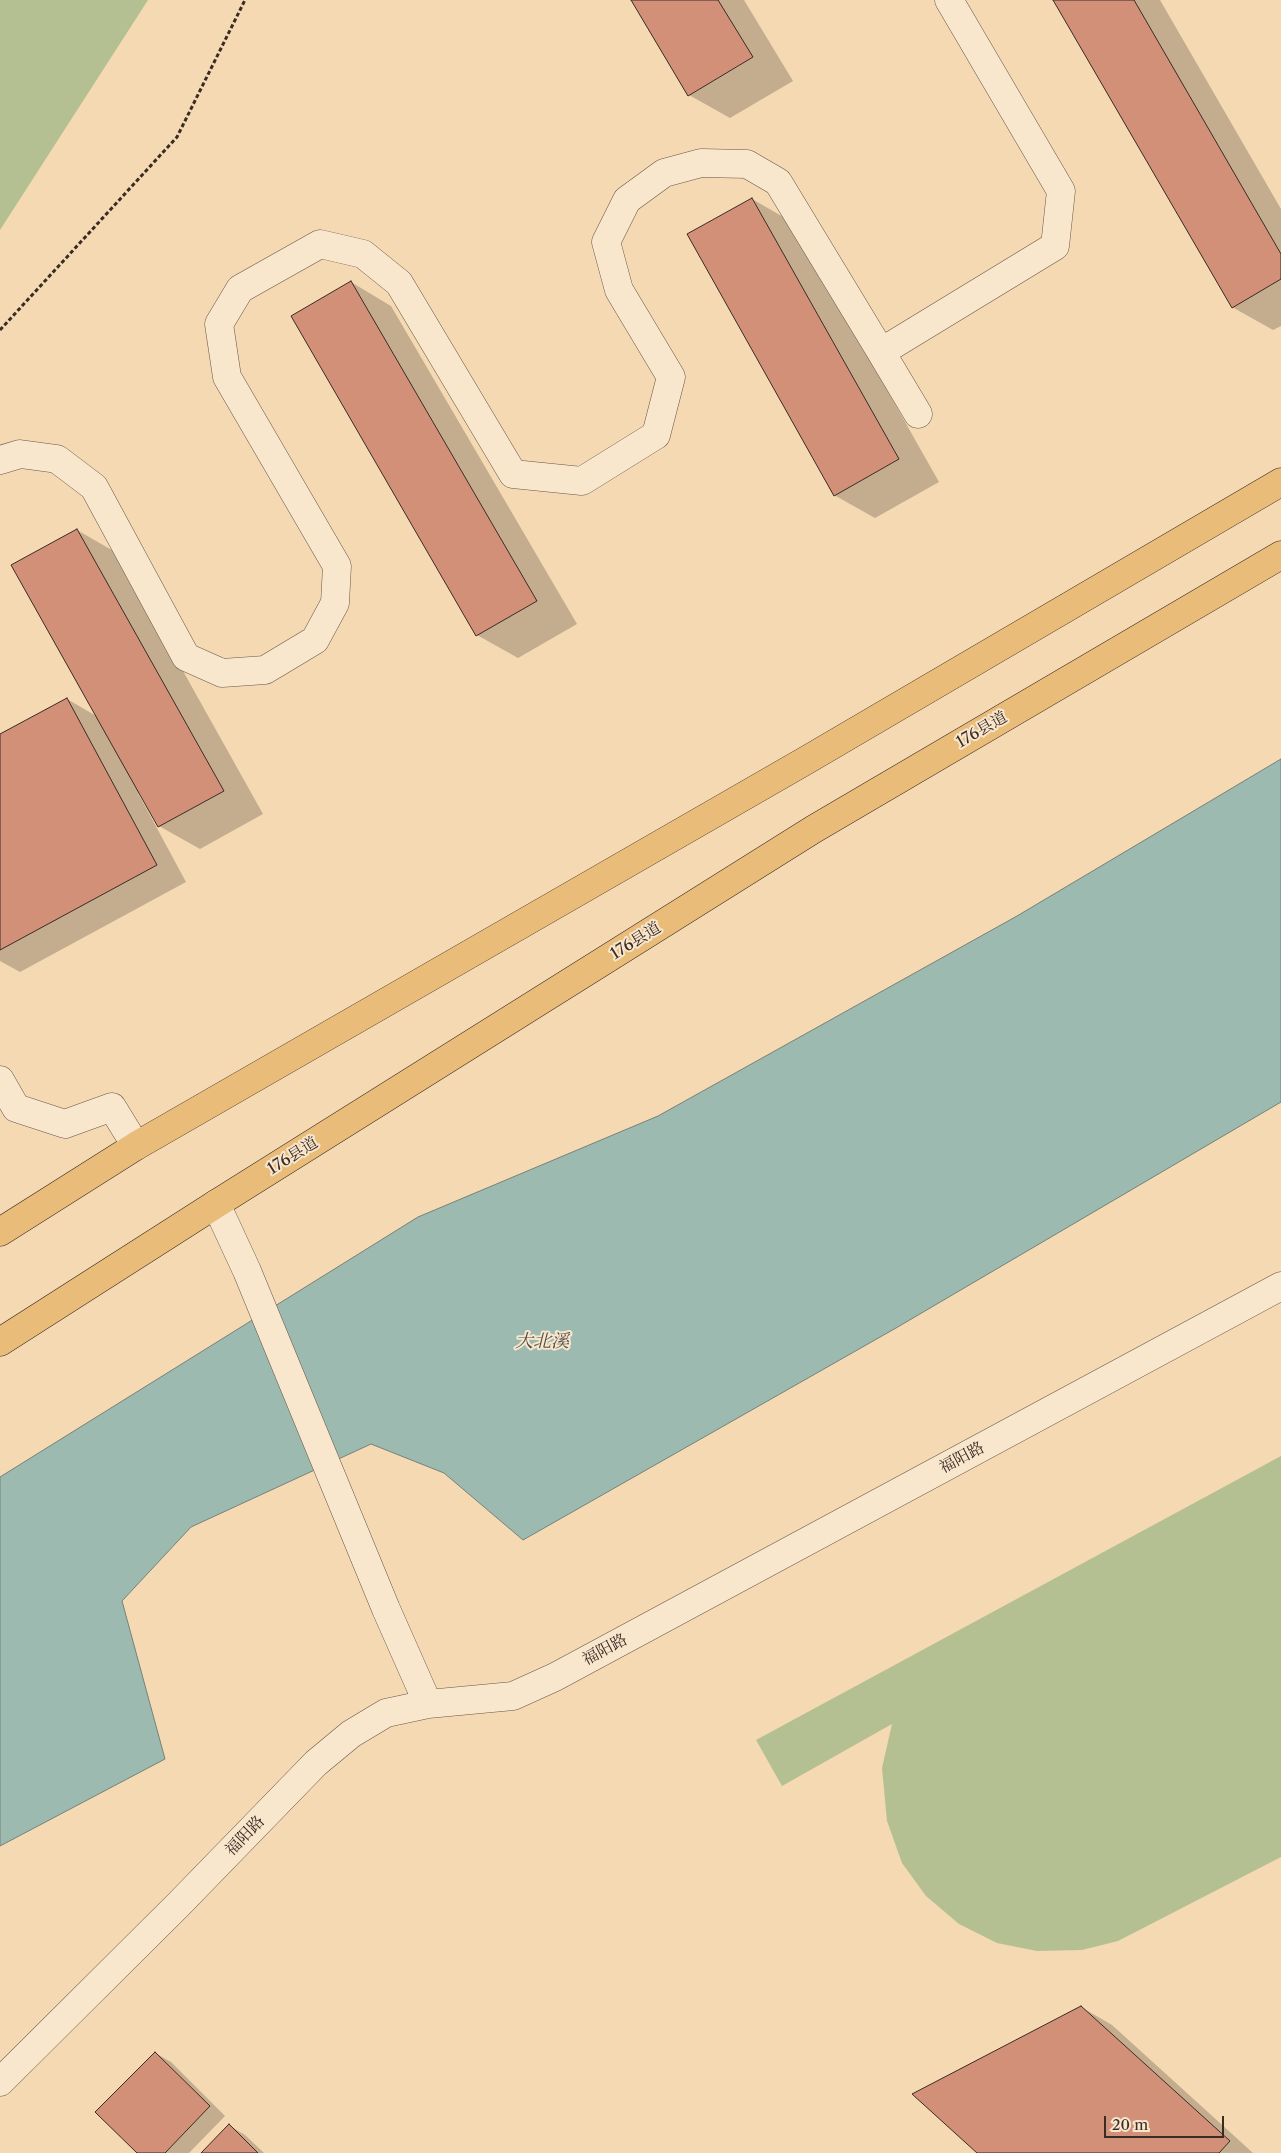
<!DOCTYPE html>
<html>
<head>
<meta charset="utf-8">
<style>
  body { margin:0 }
  #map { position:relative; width:1281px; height:2153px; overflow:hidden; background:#f4d9b2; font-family:"Libre Caslon Text",serif }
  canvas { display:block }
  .scale { position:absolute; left:1104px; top:2116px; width:120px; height:22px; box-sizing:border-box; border:2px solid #3a2b24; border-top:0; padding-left:6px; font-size:15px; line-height:18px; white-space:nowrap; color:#3a2b24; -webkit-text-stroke:4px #f8e6cd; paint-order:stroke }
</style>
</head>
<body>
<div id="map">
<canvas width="1281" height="2153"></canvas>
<div class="scale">20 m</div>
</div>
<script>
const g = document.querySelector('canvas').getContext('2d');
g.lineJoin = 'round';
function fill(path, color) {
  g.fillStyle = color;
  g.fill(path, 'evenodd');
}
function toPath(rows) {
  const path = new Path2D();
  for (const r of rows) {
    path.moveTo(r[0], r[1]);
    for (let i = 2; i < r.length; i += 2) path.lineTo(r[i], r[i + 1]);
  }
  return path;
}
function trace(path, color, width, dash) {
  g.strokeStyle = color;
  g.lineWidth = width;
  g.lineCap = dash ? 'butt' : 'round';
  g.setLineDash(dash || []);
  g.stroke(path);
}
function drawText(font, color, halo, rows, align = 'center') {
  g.font = font + ' "Libre Caslon Text","Noto Serif SC",serif';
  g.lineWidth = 4;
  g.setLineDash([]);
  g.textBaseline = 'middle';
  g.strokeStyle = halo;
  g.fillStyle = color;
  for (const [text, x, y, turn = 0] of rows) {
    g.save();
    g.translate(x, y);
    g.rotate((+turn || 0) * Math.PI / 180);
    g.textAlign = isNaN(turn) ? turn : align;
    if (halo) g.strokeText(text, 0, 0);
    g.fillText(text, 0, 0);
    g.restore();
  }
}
const green = toPath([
  [0,0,148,0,0,230],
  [1281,1456,1281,1857,1118,1941,1082,1950,1037,1951,997,1943,959,1924,926,1896,902,1863,887,1821,882,1768,892,1724,782,1786,756,1740]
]);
const water = toPath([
  [1281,759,1281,1102,896,1328,523,1540,444,1473,371,1444,191,1527,122,1601,165,1759,0,1846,0,1477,418,1217,658,1116,1017,916,1281,759]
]);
const shadow = toPath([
  [632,0,744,0,793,81,730,118,689,95],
  [1054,0,1160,0,1281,209,1281,326,1273,330,1232,307],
  [752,199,792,222,939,482,875,518,834,495],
  [351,282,391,306,577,624,518,658,477,635],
  [77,530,117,553,263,814,200,849,159,826,140,792,138,793,186,882,20,972,0,961,0,735,67,699,98,717],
  [1081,2007,1112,2025,1253,2153,979,2153],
  [155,2053,171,2062,225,2116,189,2153,139,2153],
  [230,2126,245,2135,264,2153,202,2153]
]);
const building = toPath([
  [631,0,718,0,753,57,688,96,631,0],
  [1053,0,1134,0,1281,254,1281,279,1232,308,1053,0],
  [752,198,899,459,834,496,687,234,752,198],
  [351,281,537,601,476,636,291,316,351,281],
  [77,529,224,791,158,827,11,565,77,529],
  [67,698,157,865,0,950,0,734,67,698],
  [1081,2006,1230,2141,1219,2153,977,2153,912,2094,1081,2006],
  [155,2052,210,2106,165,2153,137,2153,95,2112,155,2052],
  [229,2124,258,2153,201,2153,229,2124]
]);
const path = toPath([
  [0,330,177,137,245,0]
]);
const minor = toPath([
  [881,352,918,414],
  [0,460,20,454,57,459,94,487,186,657,222,673,265,670,315,640,335,603,337,566,227,377,219,324,240,289,320,244,363,254,399,283,513,474,582,481,656,435,671,377,619,290,606,242,627,200,664,173,701,163,747,164,778,182,881,352,1055,246,1061,191,949,0],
  [0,1080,16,1108,65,1124,112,1107,136,1146],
  [216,1204,247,1271,386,1609,428,1704],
  [0,2082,179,1904,316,1763,351,1734,386,1713,428,1704,513,1696,555,1677,1281,1286]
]);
const major = toPath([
  [0,1232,136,1146,805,761,1281,482],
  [0,1342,216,1204,814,829,1281,555]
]);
const streetNames = [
  ["176县道",982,730,-30],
  ["176县道",636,941,-32],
  ["176县道",293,1156,-32],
  ["福阳路",962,1458,-28],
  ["福阳路",605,1650,-28],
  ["福阳路",245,1836,-46]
];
const waterNames = [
  ["大北溪",542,1342]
];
fill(green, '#b4c092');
fill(water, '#9cbab0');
trace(water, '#758178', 1);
fill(shadow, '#0003');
fill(building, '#d39079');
trace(building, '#3a2b24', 1);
trace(minor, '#685648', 29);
trace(major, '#3a2b24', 29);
trace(path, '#3a2b24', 3, [4, 2.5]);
trace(minor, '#f8e6cd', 28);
trace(major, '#eabc79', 28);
drawText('16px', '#3a2b24', '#f8e6cd', streetNames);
drawText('italic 18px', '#524f47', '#f8e6cd', waterNames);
</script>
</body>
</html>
